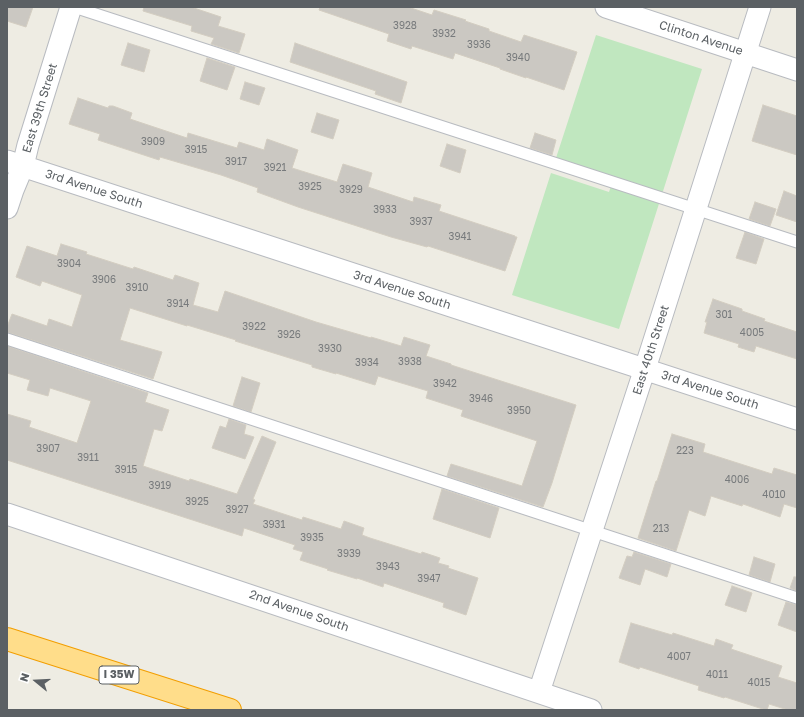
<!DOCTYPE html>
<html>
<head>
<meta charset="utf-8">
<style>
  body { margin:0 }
  #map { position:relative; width:804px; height:717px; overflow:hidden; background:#eeece3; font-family:"Golos Text",sans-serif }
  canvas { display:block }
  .frame { position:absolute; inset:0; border:8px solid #5b6064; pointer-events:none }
  .north { position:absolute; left:16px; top:661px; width:40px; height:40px; -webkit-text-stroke:3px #fff; paint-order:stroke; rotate:288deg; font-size:11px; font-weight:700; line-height:16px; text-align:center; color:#5b6064 }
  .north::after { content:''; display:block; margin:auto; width:14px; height:18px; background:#5b6064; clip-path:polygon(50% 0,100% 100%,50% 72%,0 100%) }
</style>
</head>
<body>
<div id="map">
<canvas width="804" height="717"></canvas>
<div class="frame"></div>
<div class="north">N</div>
</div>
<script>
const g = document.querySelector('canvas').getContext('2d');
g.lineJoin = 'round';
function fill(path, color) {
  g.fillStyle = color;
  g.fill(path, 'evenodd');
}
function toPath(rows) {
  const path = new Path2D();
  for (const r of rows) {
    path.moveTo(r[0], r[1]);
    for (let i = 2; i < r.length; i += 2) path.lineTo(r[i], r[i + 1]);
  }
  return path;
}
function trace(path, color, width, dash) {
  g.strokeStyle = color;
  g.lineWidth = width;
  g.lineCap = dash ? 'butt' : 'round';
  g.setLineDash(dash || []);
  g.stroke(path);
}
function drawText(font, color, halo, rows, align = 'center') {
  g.font = font + ' "Golos Text",sans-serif';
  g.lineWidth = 3.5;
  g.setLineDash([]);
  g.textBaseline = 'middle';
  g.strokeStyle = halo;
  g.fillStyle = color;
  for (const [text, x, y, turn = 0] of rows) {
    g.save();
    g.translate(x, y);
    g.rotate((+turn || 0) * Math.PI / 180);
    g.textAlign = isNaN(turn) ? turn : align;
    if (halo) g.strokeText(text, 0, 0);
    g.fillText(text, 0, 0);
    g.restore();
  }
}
const green = toPath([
  [596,35,702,69,619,329,512,295,551,173,609,192,614,177,556,158]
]);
const building = toPath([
  [7,7,33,7,26,27,7,21,7,7],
  [144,7,191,7,221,17,218,26,245,34,239,53,211,44,214,38,191,31,192,26,143,11,144,7],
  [320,7,408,7,432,15,434,10,466,20,465,21,489,29,489,31,521,42,524,35,577,52,564,90,526,77,526,78,500,69,500,68,455,53,453,59,412,46,411,49,387,41,389,34,319,10,320,7],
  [128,43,150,50,144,72,121,65,128,43],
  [295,43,407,82,401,103,375,94,376,91,290,62,295,43],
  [207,58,235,67,227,90,200,81,207,58],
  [245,82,265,88,259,105,240,99,245,82],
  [78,98,108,108,109,106,113,106,132,113,130,119,187,138,188,133,237,148,239,142,264,150,267,139,298,150,292,168,337,182,343,164,372,173,368,187,413,202,414,197,441,205,439,211,515,236,515,237,517,237,505,271,428,246,427,247,391,237,298,207,257,192,258,188,221,175,160,157,159,160,98,140,100,134,69,124,78,98],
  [763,105,797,116,797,155,752,141,763,105],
  [317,113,339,120,333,139,311,132,317,113],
  [535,133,556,140,552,155,530,148,535,133],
  [447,144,466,150,460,173,440,166,447,144],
  [784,191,797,196,797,222,776,215,784,191],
  [755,202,776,209,770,226,749,219,755,202],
  [745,232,764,239,756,264,736,258,745,232],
  [61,244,87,252,86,254,133,269,134,267,173,280,175,275,199,283,193,305,218,312,225,291,316,322,371,338,371,337,401,346,404,337,430,345,426,356,451,364,451,365,576,405,552,483,543,507,447,476,451,464,522,486,537,441,461,416,463,410,426,398,428,391,378,376,375,385,336,373,336,374,312,367,312,365,235,341,236,340,187,325,187,326,130,308,120,340,162,352,153,379,7,332,7,327,12,314,47,326,49,319,72,327,82,295,42,281,40,286,16,277,27,246,57,256,61,244],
  [713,299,742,309,742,311,765,319,764,321,797,332,797,359,756,346,754,352,738,347,739,344,704,333,707,322,705,322,713,299],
  [7,346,148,393,145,402,169,410,162,431,154,429,143,466,189,481,190,479,237,494,262,436,276,442,253,499,255,500,253,504,302,520,303,517,341,529,344,521,364,528,362,535,370,538,421,554,422,552,440,558,438,563,449,566,448,568,478,578,466,615,443,607,444,603,384,583,383,587,357,578,357,579,327,570,328,569,300,560,303,552,293,549,295,545,244,528,242,536,7,460,7,414,31,421,29,427,77,443,91,401,50,388,48,396,27,390,30,380,7,373,7,346],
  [242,377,260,383,251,412,233,406,242,377],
  [229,419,246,425,244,434,254,437,245,459,212,448,220,426,226,428,229,419],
  [672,434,705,444,703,452,772,474,774,468,797,475,797,508,784,504,780,517,743,504,742,506,711,496,705,516,689,510,676,551,638,538,656,481,657,481,672,434],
  [442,489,499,508,490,538,433,519,442,489],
  [634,552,671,564,667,577,645,569,640,585,619,578,627,556,632,557,634,552],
  [754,557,775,564,770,582,749,575,754,557],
  [794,577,797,577,797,591,790,588,794,577],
  [732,586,752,593,746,612,725,605,732,586],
  [786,602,797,605,797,632,778,625,786,602],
  [631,623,672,635,673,633,714,646,716,639,733,645,731,649,782,666,778,677,797,683,797,710,788,710,769,704,767,710,766,710,725,697,724,698,698,690,699,686,640,667,639,669,619,662,631,623]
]);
const service = toPath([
  [74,7,797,242],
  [7,339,797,598]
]);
const minor = toPath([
  [606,7,797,70],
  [7,161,797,419],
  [7,208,13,190,23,166,28,145,71,7],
  [7,514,591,710],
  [539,692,651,350,760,7]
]);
const motorway = toPath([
  [7,639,230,710]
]);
const numberNames = [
  ["3928",405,26],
  ["3932",444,34],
  ["3936",479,45],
  ["3940",518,58],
  ["3909",153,142],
  ["3915",196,150],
  ["3917",236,162],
  ["3921",275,168],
  ["3925",310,187],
  ["3929",351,190],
  ["3933",385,210],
  ["3937",421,222],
  ["3941",460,237],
  ["3904",69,264],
  ["3906",104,280],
  ["3910",137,288],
  ["3914",178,304],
  ["301",724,315],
  ["3922",254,327],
  ["4005",752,333],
  ["3926",289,335],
  ["3930",330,349],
  ["3938",410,362],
  ["3934",367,363],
  ["3942",445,384],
  ["3946",481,399],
  ["3950",519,411],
  ["3907",48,449],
  ["223",685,451],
  ["3911",88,458],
  ["3915",126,470],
  ["4006",737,480],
  ["3919",160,486],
  ["4010",774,495],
  ["3925",197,502],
  ["3927",237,510],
  ["3931",274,525],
  ["213",661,529],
  ["3935",312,538],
  ["3939",349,554],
  ["3943",388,567],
  ["3947",429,579],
  ["4007",679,657],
  ["4011",717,675],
  ["4015",759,683]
];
const shields = [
  [119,675,40]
];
const shieldNames = [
  ["I 35W",119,675]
];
const streetNames = [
  ["Clinton Avenue",701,38,18],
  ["East 39th Street",40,108,-73],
  ["3rd Avenue South",94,189,18],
  ["3rd Avenue South",402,290,18],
  ["East 40th Street",651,350,-72],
  ["3rd Avenue South",710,390,18],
  ["2nd Avenue South",299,611,19]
];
fill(green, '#c0e7bf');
fill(building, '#cbc8c2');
trace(building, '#d3cdc1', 1);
trace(service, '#b8bbc0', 13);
trace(minor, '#b8bbc0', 23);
trace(motorway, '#f29e00', 24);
trace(service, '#fff', 11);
trace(minor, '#fff', 21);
trace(motorway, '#ffdd8a', 22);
drawText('10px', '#777a7c', null, numberNames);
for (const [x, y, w] of shields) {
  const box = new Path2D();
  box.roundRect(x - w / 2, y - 9, w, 18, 3);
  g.fillStyle = '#fff';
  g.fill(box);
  trace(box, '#5b6064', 1);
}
drawText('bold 11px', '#5b6064', null, shieldNames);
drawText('12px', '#5b6064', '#fff', streetNames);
</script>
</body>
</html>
